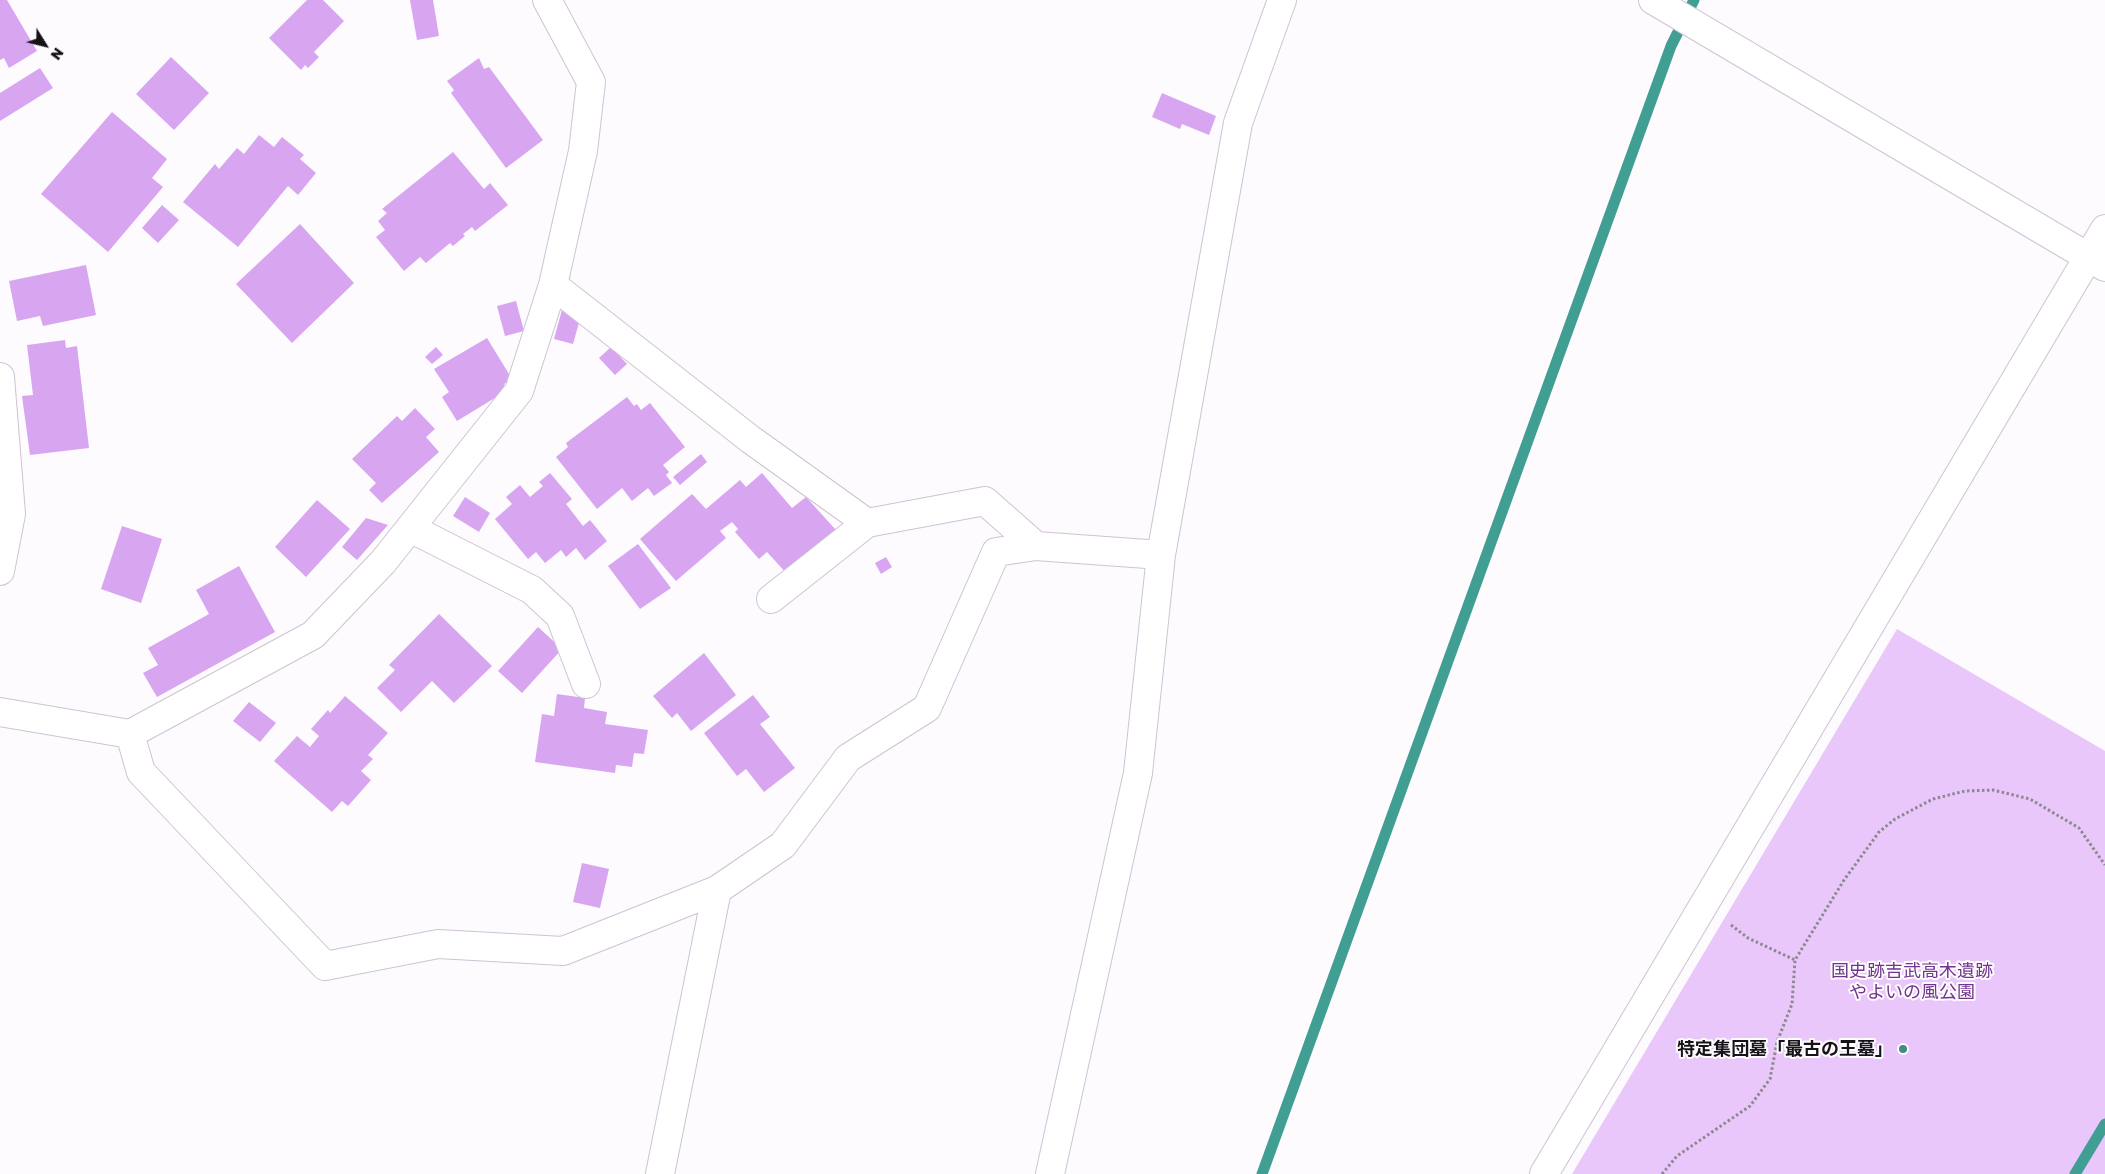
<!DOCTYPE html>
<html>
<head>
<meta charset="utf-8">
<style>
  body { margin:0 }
  #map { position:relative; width:2105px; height:1174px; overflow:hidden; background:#fdfbfe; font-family:"Golos Text",sans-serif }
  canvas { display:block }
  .north { position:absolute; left:20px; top:20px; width:50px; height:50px; -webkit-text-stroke:4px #fdfbfe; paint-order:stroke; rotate:126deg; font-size:14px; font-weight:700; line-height:20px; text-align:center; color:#161318 }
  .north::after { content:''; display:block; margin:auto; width:18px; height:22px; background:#161318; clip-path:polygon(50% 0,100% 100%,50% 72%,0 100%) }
</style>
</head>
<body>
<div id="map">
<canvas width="2105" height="1174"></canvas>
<div class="north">N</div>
</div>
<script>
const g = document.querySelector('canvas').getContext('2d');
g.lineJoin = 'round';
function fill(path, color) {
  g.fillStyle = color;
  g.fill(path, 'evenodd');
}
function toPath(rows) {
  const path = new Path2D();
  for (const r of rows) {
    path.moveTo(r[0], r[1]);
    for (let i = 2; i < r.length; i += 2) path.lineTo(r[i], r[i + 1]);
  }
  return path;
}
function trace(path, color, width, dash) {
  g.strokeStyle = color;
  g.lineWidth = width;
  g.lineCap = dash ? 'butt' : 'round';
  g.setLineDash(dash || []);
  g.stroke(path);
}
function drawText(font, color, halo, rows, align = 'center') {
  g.font = font + ' "Golos Text","Noto Sans JP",sans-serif';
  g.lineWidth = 4;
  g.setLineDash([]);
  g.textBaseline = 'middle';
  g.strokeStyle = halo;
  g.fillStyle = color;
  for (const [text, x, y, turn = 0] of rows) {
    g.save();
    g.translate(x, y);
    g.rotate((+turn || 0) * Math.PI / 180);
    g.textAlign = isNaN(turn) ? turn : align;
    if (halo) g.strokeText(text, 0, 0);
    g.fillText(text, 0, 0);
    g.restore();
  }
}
const green = toPath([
  [1897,629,2105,751,2105,1174,1572,1174]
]);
const stream = toPath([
  [1262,1174,1671,46,1694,0],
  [2075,1174,2105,1124]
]);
const building = toPath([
  [0,0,7,0,37,51,9,68,4,58,0,60],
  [307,0,323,0,344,21,314,52,319,57,308,68,305,65,301,70,269,38],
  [410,0,433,0,439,36,417,40],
  [171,57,209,93,174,130,136,94],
  [479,58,484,69,489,67,543,140,506,168,451,93,454,90,447,81],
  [40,68,53,88,0,121,0,93],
  [1162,93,1216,116,1209,135,1182,124,1180,129,1152,117],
  [112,112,167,159,152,178,163,187,108,252,41,194],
  [259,135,274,147,282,137,304,155,300,159,316,173,298,195,288,186,238,247,183,202,215,164,219,169,237,148,244,154],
  [453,152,484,189,490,183,508,205,475,231,472,227,463,234,465,236,453,246,450,243,426,263,420,257,404,271,376,237,385,230,378,221,387,213,382,209],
  [162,205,179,220,158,243,142,228],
  [300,224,354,283,292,343,236,284],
  [86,265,96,315,43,326,40,316,17,321,9,281],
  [516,301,524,331,505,336,497,306],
  [563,306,582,312,573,344,554,339],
  [487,338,512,379,504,384,508,390,457,421,442,397,449,392,434,369],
  [65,340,66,348,77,346,89,448,30,455,22,396,33,395,27,345],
  [436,347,443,355,432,364,425,357],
  [611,347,627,364,615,375,599,358],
  [627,397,634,406,637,404,641,410,650,403,685,447,663,465,669,472,666,475,672,483,654,496,648,488,632,501,622,488,597,509,556,457,568,447,566,443],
  [415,408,435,429,426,437,439,452,382,503,369,490,376,483,352,459,397,416,402,421],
  [701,454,707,462,680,485,673,477],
  [550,473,572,499,566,504,583,526,590,520,607,541,585,560,576,548,566,557,561,550,545,563,536,552,528,559,495,519,512,504,506,497,520,485,530,497,543,486,539,482],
  [762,473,792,508,806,497,836,530,788,575,767,552,759,559,735,532,738,529,732,522,720,531,726,538,676,581,640,539,692,494,706,509,740,480,746,487],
  [465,497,490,513,479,532,453,516],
  [317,500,350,529,306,577,275,547],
  [366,518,388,525,357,560,342,547],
  [122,526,162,539,141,603,101,589],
  [638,544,671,588,640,609,608,566],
  [886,557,892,567,881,574,875,563],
  [239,566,275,632,157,697,143,673,158,665,148,648,209,614,196,590],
  [439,614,492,666,454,703,432,681,401,712,377,688,395,670,389,665],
  [538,627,562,649,522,693,498,671],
  [704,653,736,695,691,731,677,713,672,718,653,696],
  [557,694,585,698,584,708,607,712,605,724,648,730,644,754,634,753,632,767,616,765,615,773,535,762,542,714,554,716],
  [753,695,770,717,760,724,795,768,764,792,746,769,737,776,704,733],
  [345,696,388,733,368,755,373,759,361,771,371,780,348,806,342,801,332,812,274,761,297,736,310,747,319,736,311,729,328,710,330,713],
  [249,702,276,723,260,742,233,721],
  [582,863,609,869,600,908,573,902]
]);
const path = toPath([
  [1731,925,1748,938,1795,960,1844,880,1879,832,1895,819,1933,799,1965,791,1993,790,2030,799,2079,828,2105,865],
  [1662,1174,1677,1156,1750,1106,1770,1079,1777,1042,1792,1004,1795,960]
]);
const street = toPath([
  [547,0,591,82,583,151,553,285],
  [1653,0,2105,267],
  [0,377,11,514,0,571],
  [410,528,532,590,560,616,586,684],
  [771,599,867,523],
  [0,712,130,734,313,635,383,562,519,391,553,285,750,439,867,523,985,501,1036,546,1161,555,1238,123,1282,0],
  [130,734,141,772,325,966,438,944,563,951,717,890,660,1174],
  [717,890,783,845,848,758,927,708,996,552,1036,546],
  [1050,1174,1138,773,1161,555],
  [1544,1174,2105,229]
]);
const markers = [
  [1903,1049,5,"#458a80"]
];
const parkNames = [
  ["国史跡吉武高木遺跡",1912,971],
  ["やよいの風公園",1912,992]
];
const poiNames = [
  ["特定集団墓「最古の王墓」",1893,1049]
];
fill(green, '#e9c7fa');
trace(stream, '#419e93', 11);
fill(building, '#d8a5f1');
trace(street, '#cec3d3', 30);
trace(path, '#8c898d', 3, [2.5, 2.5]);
trace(street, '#fff', 28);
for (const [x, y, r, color] of markers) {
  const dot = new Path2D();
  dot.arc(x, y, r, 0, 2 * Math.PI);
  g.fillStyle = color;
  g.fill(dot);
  trace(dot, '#fdfbfe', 2);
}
drawText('18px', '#72348c', '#fdfbfe', parkNames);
drawText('bold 18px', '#161318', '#fdfbfe', poiNames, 'right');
</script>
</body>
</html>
